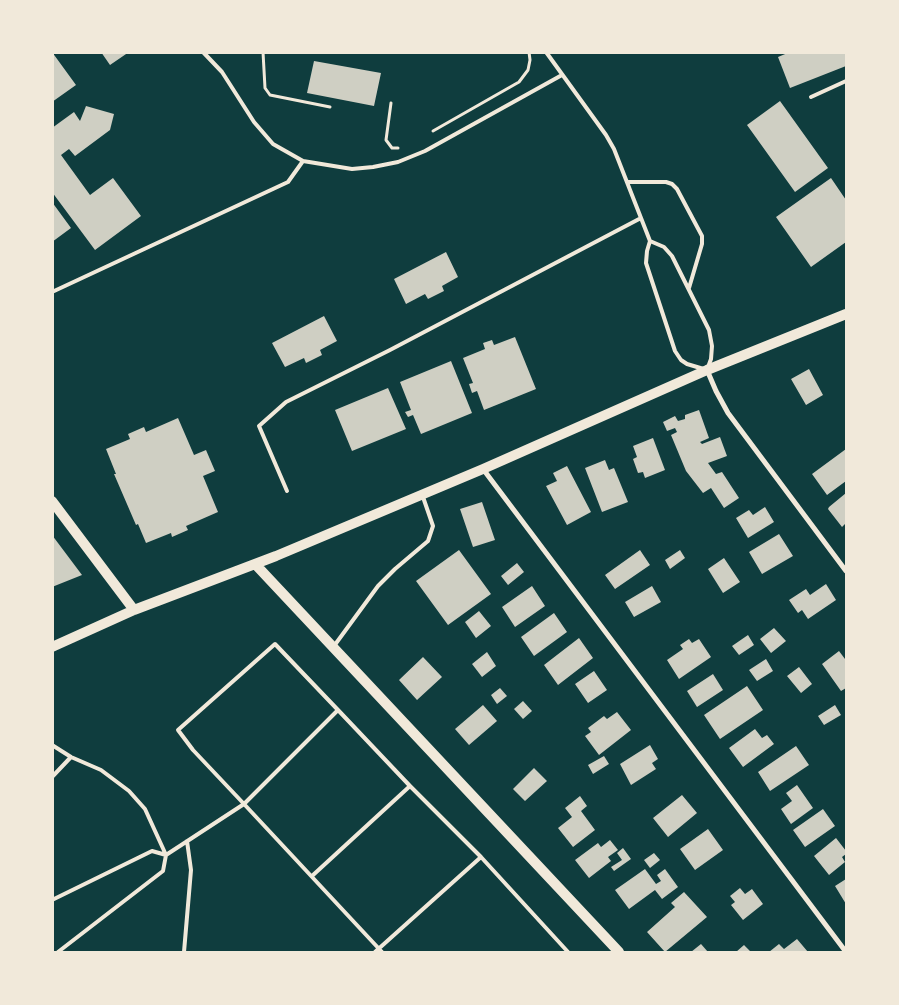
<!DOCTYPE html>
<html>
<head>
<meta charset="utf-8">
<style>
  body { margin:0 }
  #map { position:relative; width:899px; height:1005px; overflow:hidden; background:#0f3d3e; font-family:Mulish,sans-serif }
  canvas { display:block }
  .frame { position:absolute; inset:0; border:54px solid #f1e9da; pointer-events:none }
</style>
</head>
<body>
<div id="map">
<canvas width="899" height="1005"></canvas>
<div class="frame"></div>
</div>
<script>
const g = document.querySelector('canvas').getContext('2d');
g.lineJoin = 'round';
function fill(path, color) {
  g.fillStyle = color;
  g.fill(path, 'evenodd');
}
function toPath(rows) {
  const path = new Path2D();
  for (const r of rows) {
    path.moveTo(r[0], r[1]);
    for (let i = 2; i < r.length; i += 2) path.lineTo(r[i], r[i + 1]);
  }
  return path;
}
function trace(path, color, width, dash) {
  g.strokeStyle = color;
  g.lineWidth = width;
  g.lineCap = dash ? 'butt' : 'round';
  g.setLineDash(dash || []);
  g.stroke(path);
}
const building = toPath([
  [52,52,76,85,52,102],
  [101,52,129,52,110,65],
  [790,52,846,52,846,66,790,88,778,57],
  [314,61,381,73,374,106,307,93],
  [780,101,828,168,795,192,747,125],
  [86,106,114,114,110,130,75,156,69,149,61,155,90,195,113,178,141,216,95,250,52,192,52,128,74,112,80,121],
  [831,178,846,200,846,242,811,267,776,217],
  [52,202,71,228,52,242],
  [446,252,458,277,442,286,444,291,428,299,425,294,406,304,394,279],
  [324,316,337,341,320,350,322,355,306,363,304,358,285,367,272,343],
  [515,337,536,389,484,410,477,391,472,393,469,384,473,383,463,358,485,349,483,343,492,340,494,345],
  [451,361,472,413,421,434,413,415,408,417,405,412,411,410,400,382],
  [809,369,823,395,806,405,791,379],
  [388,388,406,429,352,451,335,410],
  [699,410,709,438,700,442,702,444,720,437,727,456,708,463,716,474,722,472,739,498,724,508,711,488,703,493,686,471,671,435,677,432,675,428,667,431,663,422,675,416,678,421,685,419,685,415],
  [178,418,194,455,206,450,215,471,203,476,218,512,186,526,188,530,172,537,171,533,146,543,138,524,136,525,114,474,116,474,106,449,130,439,128,434,144,427,146,432],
  [653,438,665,470,645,478,643,472,638,473,633,459,637,457,633,446],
  [846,449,846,481,827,495,812,474],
  [605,460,609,470,614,468,628,502,602,512,585,468],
  [567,466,591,512,567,525,546,486,557,481,553,473],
  [846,493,846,523,842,527,828,509,829,507],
  [482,502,495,540,473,547,460,509],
  [765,507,774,522,748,538,736,518,749,510,753,515],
  [779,534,793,556,762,574,749,552],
  [52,535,82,575,52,587],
  [459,550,491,594,448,625,416,581],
  [640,550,650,565,615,589,605,575],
  [680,550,685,558,670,569,665,560],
  [724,558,740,582,723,593,708,569],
  [517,563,524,572,508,585,501,576],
  [826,584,836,600,808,619,802,610,798,613,789,600,806,589,810,595],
  [532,586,545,606,515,627,502,607],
  [652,586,661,602,634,617,625,602],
  [479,611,491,626,476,638,465,622],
  [554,613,567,632,534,656,521,637],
  [774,628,786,641,771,653,760,639],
  [748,635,754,645,739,655,732,646],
  [579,638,593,658,558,685,544,665],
  [689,639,692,643,699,639,711,657,679,679,667,660,683,649,680,645],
  [839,651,845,659,846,658,846,688,841,691,822,664],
  [487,652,496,666,482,677,472,664],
  [423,657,442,677,417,700,399,680],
  [766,659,773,671,757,681,749,670],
  [799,667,812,684,801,693,787,676],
  [594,671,607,690,588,703,575,684],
  [713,674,723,690,697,707,687,691],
  [747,686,763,710,720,739,704,715],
  [500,688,507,696,497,704,491,695],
  [523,701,532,711,523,719,514,709],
  [483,705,497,721,469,745,455,729],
  [835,705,841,715,824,725,818,716],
  [617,712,631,730,599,755,585,736,591,732,588,728,604,716,607,719],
  [755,729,762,738,767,735,774,744,743,767,729,748],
  [650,745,658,759,652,763,656,769,631,785,620,764],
  [796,746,809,765,770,791,758,772],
  [604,756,609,764,593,774,588,765],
  [534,768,547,781,525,801,513,789],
  [797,785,813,808,791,824,781,809,792,801,786,793],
  [682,795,697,813,668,837,653,818],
  [580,796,587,806,581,811,595,830,573,847,558,828,572,817,565,808],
  [823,809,835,826,805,847,793,830],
  [708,829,723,850,695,870,680,849],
  [836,838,846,851,846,854,842,857,845,862,829,875,814,856],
  [610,840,618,850,608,857,611,861,589,878,575,860,598,843,601,847],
  [623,848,631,859,614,871,611,867,622,860,617,853],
  [654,853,660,860,650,868,644,860],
  [645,869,656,884,661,881,657,875,665,869,678,887,662,899,655,890,629,909,615,890],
  [846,879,846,904,835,886],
  [740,888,745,894,752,889,763,904,743,920,731,905,735,902,730,896],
  [684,892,707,917,665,952,647,932,675,907,671,903],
  [797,939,808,952,769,952,779,944,784,949],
  [701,944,708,952,691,952],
  [744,945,751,952,736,952]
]);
const path = toPath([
  [263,52,265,88,270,95,330,107],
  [391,103,386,140,392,148,398,148],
  [433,131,519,82,528,70,530,60,529,52]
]);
const service = toPath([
  [203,52,222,72,254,122,273,144,303,161,352,169,373,167,398,162,425,151,562,75],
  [546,52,606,135,614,149,650,241,647,251,646,263,675,351,681,360,687,364,707,370,711,359,712,346,709,330,672,256,664,247,650,241],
  [811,97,846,81],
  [627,182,666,182,672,184,677,189,702,236,702,244,689,288],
  [52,292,288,182,303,161],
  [287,491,259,426,286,402,390,350,641,218],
  [334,646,378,586,395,569,428,541,433,526,423,497],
  [338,710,275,644,178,730,193,750,244,804,338,710,410,786],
  [52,745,71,757,101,770,129,791,145,809,166,855],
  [52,777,71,757],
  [312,876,410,786,481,857],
  [52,900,152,851,166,855],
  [58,952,163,871,166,855,244,804,382,952],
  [184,952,191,870,187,841],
  [375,952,481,857,568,952]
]);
const minor = toPath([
  [707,370,716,391,728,413,846,571],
  [483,469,846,952]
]);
const secondary = toPath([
  [52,501,134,610],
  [256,565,619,952],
  [52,647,134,610,276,556,483,469,707,370,846,314]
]);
fill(building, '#cfcfc3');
trace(path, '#f1e9da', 3);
trace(service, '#f1e9da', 4);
trace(minor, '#f1e9da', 5);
trace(secondary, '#f1e9da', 10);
</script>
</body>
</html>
